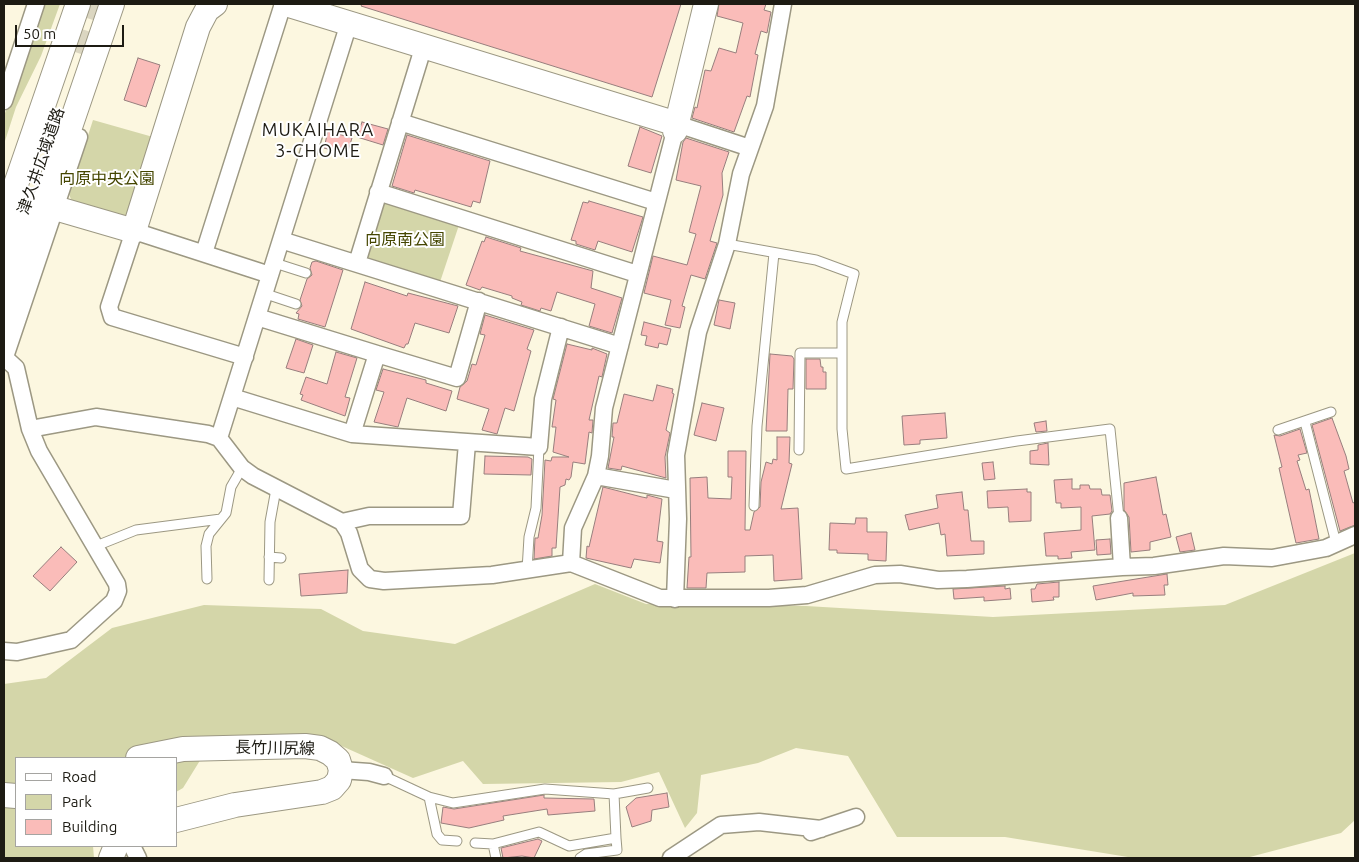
<!DOCTYPE html>
<html>
<head>
<meta charset="utf-8">
<style>
  body { margin:0 }
  #map { position:relative; width:1359px; height:862px; overflow:hidden; background:#fcf7e0; font-family:Ubuntu,sans-serif }
  canvas { display:block }
  .frame { position:absolute; inset:0; border:5px solid #1d1b13; pointer-events:none }
  .legend { position:absolute; left:15px; top:757px; width:162px; height:90px; box-sizing:border-box; background:#fff; border:1px solid #a5a4a1; margin:0; padding:6px 9px; list-style:none; font-size:15px; color:#1d1b13 }
  .legend li { display:flex; align-items:center; gap:10px; height:25px }
  .legend b { width:25px; border:1px solid #a5a4a1 }
  .scale { position:absolute; left:15px; top:25px; width:109px; height:22px; box-sizing:border-box; border:2px solid #1d1b13; border-top:0; padding-left:6px; font-size:15px; line-height:18px; white-space:nowrap; color:#1d1b13; -webkit-text-stroke:4px #fff; paint-order:stroke }
</style>
</head>
<body>
<div id="map">
<canvas width="1359" height="862"></canvas>
<div class="frame"></div>
<ul class="legend">
<li><b style="height:6px;background:#fff"></b>Road</li>
<li><b style="height:14px;background:#d4d6a9"></b>Park</li>
<li><b style="height:14px;background:#fabcb9"></b>Building</li>
</ul>
<div class="scale">50 m</div>
</div>
<script>
const g = document.querySelector('canvas').getContext('2d');
g.lineJoin = 'round';
function fill(path, color) {
  g.fillStyle = color;
  g.fill(path, 'evenodd');
}
function toPath(rows) {
  const path = new Path2D();
  for (const r of rows) {
    path.moveTo(r[0], r[1]);
    for (let i = 2; i < r.length; i += 2) path.lineTo(r[i], r[i + 1]);
  }
  return path;
}
function trace(path, color, width, dash) {
  g.strokeStyle = color;
  g.lineWidth = width;
  g.lineCap = dash ? 'butt' : 'round';
  g.setLineDash(dash || []);
  g.stroke(path);
}
function drawText(font, color, halo, rows, align = 'center') {
  g.font = font + ' Ubuntu,"Noto Sans JP",sans-serif';
  g.lineWidth = 4;
  g.setLineDash([]);
  g.textBaseline = 'middle';
  g.strokeStyle = halo;
  g.fillStyle = color;
  for (const [text, x, y, turn = 0] of rows) {
    g.save();
    g.translate(x, y);
    g.rotate((+turn || 0) * Math.PI / 180);
    g.textAlign = isNaN(turn) ? turn : align;
    if (halo) g.strokeText(text, 0, 0);
    g.fillText(text, 0, 0);
    g.restore();
  }
}
const green = toPath([
  [42,4,60,4,41,56,16,107,4,144,4,116],
  [93,120,153,137,130,214,122,218,72,202,69,194],
  [378,192,461,219,438,288,357,263],
  [1355,553,1355,820,1341,833,1246,858,1134,858,1005,837,897,837,848,756,796,748,758,763,701,775,697,813,685,828,659,772,621,782,483,784,463,761,413,778,335,743,212,741,183,788,176,792,176,758,16,758,16,846,93,846,94,858,4,858,4,684,46,678,112,628,204,605,321,609,363,631,455,644,595,584,646,604,806,606,993,617,1225,605]
]);
const building = toPath([
  [362,4,681,4,652,97,361,6,362,4],
  [719,4,766,4,764,10,771,12,767,33,761,31,755,54,758,55,750,97,747,96,734,132,692,118,695,107,697,108,705,70,711,71,719,48,736,53,742,27,743,23,717,16,719,4],
  [138,58,160,65,146,107,124,100,138,58],
  [362,122,388,129,383,145,357,137,362,122],
  [640,127,662,136,651,173,628,166,640,127],
  [328,131,352,138,347,154,324,148,328,131],
  [407,135,490,161,480,203,473,201,471,207,415,190,414,193,392,186,407,135],
  [686,138,729,152,722,173,723,195,710,241,717,243,705,279,691,275,682,306,685,307,680,328,665,325,671,300,644,293,653,256,687,265,696,234,689,232,701,186,676,180,683,142,686,138],
  [589,201,643,217,632,252,598,241,595,250,576,244,576,241,571,240,583,202,588,203,589,201],
  [486,237,521,248,520,251,593,271,591,288,622,298,612,333,589,326,595,304,557,292,551,311,541,308,540,311,521,305,522,302,512,298,512,296,482,287,480,290,466,285,482,241,484,242,486,237],
  [316,261,343,270,325,327,298,319,299,314,296,313,302,306,300,300,307,279,312,275,310,268,312,262,316,261],
  [365,282,407,296,408,293,458,306,449,333,415,323,408,344,406,344,404,348,351,329,365,282],
  [719,300,735,303,730,329,714,325,719,300],
  [485,315,534,330,527,349,531,351,514,411,505,408,497,434,482,430,489,409,457,399,460,387,467,381,472,364,476,365,485,335,480,334,485,315],
  [644,322,671,329,667,345,659,343,658,348,645,345,647,336,641,335,644,322],
  [296,339,313,345,304,373,286,368,296,339],
  [567,344,592,350,592,348,607,354,602,377,599,376,589,420,593,420,592,433,589,432,585,464,573,462,571,477,569,480,566,479,565,485,560,487,556,548,552,548,552,556,534,559,535,538,538,538,542,515,545,460,551,461,552,457,569,457,553,452,556,427,552,427,556,400,553,399,567,344],
  [336,352,357,358,345,397,350,398,345,416,301,400,303,395,300,394,306,377,327,384,336,352],
  [770,354,792,356,794,359,793,389,788,389,787,431,766,431,770,354],
  [806,359,820,359,821,367,823,367,823,372,826,372,826,389,806,389,806,359],
  [383,369,426,380,426,383,452,391,446,411,407,398,398,427,374,422,384,392,376,390,383,369],
  [657,385,673,389,672,393,674,394,666,430,670,433,665,457,666,478,622,466,621,470,608,468,614,437,612,437,613,423,617,423,624,394,653,401,657,385],
  [702,403,724,408,716,441,694,435,702,403],
  [945,413,947,438,920,440,920,444,904,445,902,416,945,413],
  [1332,418,1346,456,1349,469,1344,471,1353,503,1355,502,1355,525,1340,531,1312,425,1332,418],
  [1046,421,1047,431,1036,432,1034,423,1046,421],
  [1300,429,1307,453,1298,455,1300,460,1297,461,1306,490,1309,489,1319,539,1296,543,1279,468,1282,467,1274,435,1280,436,1300,429],
  [777,437,790,437,789,463,792,464,781,509,798,508,802,579,774,581,773,555,745,556,745,572,707,573,706,588,687,588,689,557,691,557,690,478,707,477,708,498,731,499,732,477,728,477,728,451,746,451,745,530,750,530,754,512,760,507,761,482,766,462,772,464,773,459,777,460,777,437],
  [1048,443,1049,465,1030,464,1030,451,1038,450,1038,445,1048,443],
  [485,456,528,457,532,459,531,475,484,474,485,456],
  [993,462,995,479,984,480,982,463,993,462],
  [1156,477,1163,515,1166,514,1171,537,1150,542,1150,550,1131,552,1129,517,1124,510,1124,483,1156,477],
  [1072,479,1072,489,1080,489,1080,485,1089,485,1090,489,1101,489,1102,495,1110,495,1112,511,1110,514,1092,516,1095,550,1071,552,1072,558,1058,559,1058,556,1046,556,1044,533,1081,530,1081,507,1061,508,1061,503,1056,503,1054,480,1072,479],
  [603,487,642,497,647,498,647,495,662,499,657,541,663,542,660,563,634,559,631,568,586,558,587,546,589,547,603,487],
  [1027,489,1027,492,1031,492,1031,521,1009,522,1008,507,988,508,987,491,1027,489],
  [962,492,964,510,968,510,971,541,984,541,984,554,947,556,945,534,941,535,939,523,909,530,905,515,938,508,936,495,962,492],
  [856,518,867,518,867,532,887,532,886,561,868,560,868,554,837,553,837,550,829,550,830,523,855,524,856,518],
  [1191,533,1195,550,1180,552,1176,537,1191,533],
  [1110,539,1111,554,1097,555,1096,540,1110,539],
  [61,547,77,562,50,591,33,576,61,547],
  [348,570,347,593,301,596,299,574,348,570],
  [1167,574,1168,585,1164,585,1165,595,1133,596,1133,593,1096,600,1093,586,1167,574],
  [1059,582,1059,597,1053,597,1054,600,1032,602,1031,589,1035,589,1037,584,1059,582],
  [1005,586,1005,589,1010,588,1011,599,984,601,984,597,954,599,953,589,1005,586],
  [667,793,669,807,652,810,651,821,632,827,626,807,636,798,667,793],
  [544,795,544,798,594,799,595,811,548,815,547,809,503,816,504,820,469,828,441,823,443,807,454,809,544,795],
  [538,839,542,841,534,858,522,856,503,858,501,848,538,839]
]);
const secondaryTunnel = toPath([
  [78,53,94,4]
]);
const lane = toPath([
  [727,244,816,260,854,274,842,322,842,429,846,469,1017,441,1110,429,1119,518],
  [281,265,306,273],
  [272,296,296,304],
  [1305,422,1336,543],
  [1278,430,1331,412],
  [799,450,800,353,842,353],
  [754,506,757,426,774,253],
  [96,546,136,530,221,519],
  [269,557,281,558],
  [527,570,529,537,536,508,539,447],
  [207,579,206,546,209,534,226,513,231,487,242,468],
  [269,580,270,522,276,489],
  [384,776,429,797,453,803,545,789,614,794,616,838,569,846,539,832,493,844,475,843],
  [614,794,648,788],
  [429,797,437,834,442,840,457,841],
  [493,844,496,858],
  [580,858,586,854,617,850,616,838]
]);
const street = toPath([
  [4,101,36,4],
  [400,122,656,202],
  [677,124,750,148],
  [378,192,637,274],
  [281,240,620,346],
  [204,253,283,4],
  [357,263,424,45],
  [257,317,377,354],
  [4,357,16,368,30,429,39,451,117,584,118,591,114,601,71,640,17,652,4,651],
  [5,357,79,137],
  [245,357,112,317,109,307,134,231,270,275],
  [232,397,352,434,539,447,543,399,561,327],
  [30,429,96,417,208,434,219,438,242,468,253,476,342,522,349,533,360,569,370,579,384,581,492,575,571,563,660,598,769,598,807,595,875,575,900,574,938,580,967,579,1122,567,1154,566,1224,556,1272,558,1326,548,1355,535],
  [352,434,377,354,457,378,479,301],
  [219,438,349,23],
  [596,476,676,490],
  [1119,518,1122,567],
  [342,522,369,516,461,516,467,443],
  [571,563,573,528,596,476,600,456,604,408,675,131],
  [675,599,678,519,676,455,698,332,727,244,741,174,765,106,783,4],
  [341,770,369,772,384,776],
  [811,832,856,817],
  [132,846,138,858],
  [671,858,721,825,759,822,821,829]
]);
const secondary = toPath([
  [286,4,677,124],
  [675,131,706,4],
  [55,208,134,231,198,27,207,10,215,4],
  [4,219,78,4],
  [4,268,27,202],
  [4,320,112,4],
  [138,758,183,749,305,746,320,748,330,753,338,760,341,770,339,780,332,788,322,792,235,805,176,820],
  [4,795,16,796],
  [111,858,116,846]
]);
const streetNames = [
  ["津久井広域道路",41,161,-71],
  ["長竹川尻線",275,748,1]
];
const parkNames = [
  ["向原中央公園",107,179],
  ["向原南公園",405,240]
];
const neighbourhoodNames = [
  ["MUKAIHARA",318,130],
  ["3-CHOME",318,151]
];
fill(green, '#d4d6a9');
fill(building, '#fabcb9');
trace(building, '#977e7d', 1);
trace(secondaryTunnel, '#dbd6c1', 24, [24, 12]);
trace(lane, '#9c9883', 11);
trace(street, '#9c9883', 19);
trace(secondary, '#9c9883', 26);
trace(lane, '#fff', 9);
trace(street, '#fff', 16);
trace(secondary, '#fff', 24);
drawText('16px', '#1d1b13', '#fff', streetNames);
drawText('16px', '#454601', '#fff', parkNames);
g.letterSpacing = '1px';
drawText('18px', '#1d1b13', '#fff', neighbourhoodNames);
g.letterSpacing = '0px';
</script>
</body>
</html>
